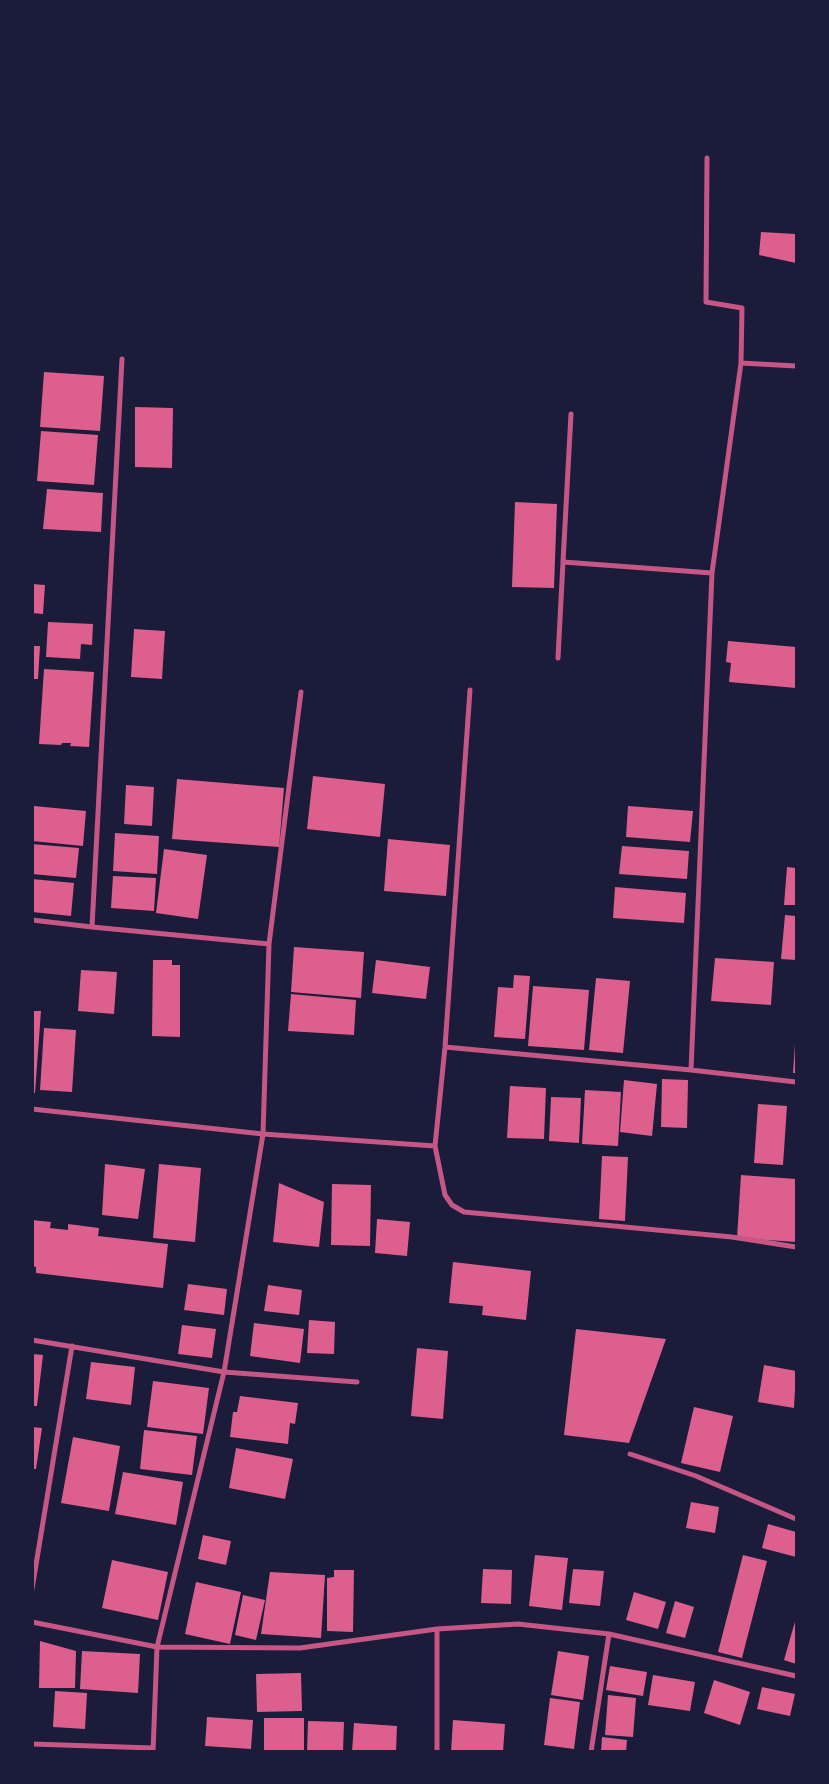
<!DOCTYPE html>
<html>
<head>
<meta charset="utf-8">
<style>
  body { margin:0 }
  #map { position:relative; width:829px; height:1784px; overflow:hidden; background:#1b1b3a; font-family:"Open Sans",sans-serif }
  canvas { display:block }
  .frame { position:absolute; inset:0; border:34px solid #1b1b3a; pointer-events:none }
</style>
</head>
<body>
<div id="map">
<canvas width="829" height="1784"></canvas>
<div class="frame"></div>
</div>
<script>
const g = document.querySelector('canvas').getContext('2d');
g.lineJoin = 'round';
function fill(path, color) {
  g.fillStyle = color;
  g.fill(path, 'evenodd');
}
function toPath(rows) {
  const path = new Path2D();
  for (const r of rows) {
    path.moveTo(r[0], r[1]);
    for (let i = 2; i < r.length; i += 2) path.lineTo(r[i], r[i + 1]);
  }
  return path;
}
function trace(path, color, width, dash) {
  g.strokeStyle = color;
  g.lineWidth = width;
  g.lineCap = dash ? 'butt' : 'round';
  g.setLineDash(dash || []);
  g.stroke(path);
}
const building = toPath([
  [761,232,796,234,796,263,759,255],
  [44,372,104,376,100,431,40,427],
  [135,407,173,408,172,468,135,467],
  [41,431,98,435,94,485,37,481],
  [47,489,103,493,101,532,43,529],
  [515,502,557,504,554,588,512,587],
  [32,584,45,585,43,614,32,613],
  [48,622,93,624,92,645,81,644,80,659,46,657],
  [134,629,165,631,162,679,131,677],
  [728,641,796,647,796,688,729,682,731,663,726,662],
  [32,646,40,646,38,679,32,679],
  [44,669,94,672,89,747,70,746,71,743,62,743,61,745,39,744],
  [313,776,385,784,380,837,307,829],
  [177,779,284,788,279,847,172,839],
  [126,785,154,787,152,826,124,824],
  [34,806,86,811,83,846,32,841],
  [628,806,693,811,690,842,626,837],
  [115,833,159,836,157,874,113,871],
  [388,839,450,845,446,896,384,891],
  [32,844,79,848,76,878,32,874],
  [622,846,689,851,687,879,619,874],
  [164,849,207,855,198,919,156,913],
  [787,867,796,868,796,905,784,905],
  [113,876,156,878,154,911,111,908],
  [32,879,74,883,71,916,32,912],
  [615,887,686,893,684,923,613,918],
  [785,915,796,916,796,960,781,959],
  [294,947,364,952,361,998,291,992],
  [715,958,774,962,771,1005,711,1001],
  [153,960,172,960,172,965,180,965,180,1037,152,1036],
  [376,960,430,967,426,999,372,993],
  [81,970,117,972,114,1014,78,1011],
  [514,975,530,976,525,1039,494,1037,498,987,513,988],
  [596,978,630,981,623,1053,589,1050],
  [533,986,589,990,584,1050,528,1046],
  [291,994,356,1000,354,1035,288,1031],
  [32,1011,41,1011,35,1093,32,1093],
  [44,1028,76,1030,72,1092,40,1090],
  [795,1044,796,1044,796,1073,793,1073],
  [662,1079,688,1080,687,1128,661,1127],
  [624,1080,657,1084,652,1136,620,1132],
  [510,1086,546,1088,544,1139,507,1138],
  [585,1090,621,1092,618,1146,582,1144],
  [551,1097,581,1098,579,1143,549,1141],
  [758,1104,787,1106,783,1165,754,1163],
  [602,1156,628,1157,625,1221,599,1219],
  [105,1164,145,1169,138,1219,102,1215],
  [159,1164,201,1168,195,1242,153,1238],
  [741,1175,796,1179,796,1242,737,1238],
  [279,1183,324,1202,319,1247,273,1242],
  [332,1184,371,1185,370,1246,331,1245],
  [377,1219,410,1222,407,1256,375,1253],
  [32,1220,51,1222,50,1228,68,1230,68,1224,99,1228,98,1236,168,1244,163,1288,36,1273,36,1267,32,1266],
  [453,1262,531,1271,526,1320,482,1315,483,1306,449,1303],
  [188,1284,227,1289,224,1315,184,1310],
  [268,1285,302,1290,299,1315,264,1311],
  [309,1320,335,1322,334,1354,307,1353],
  [254,1323,304,1329,300,1363,250,1356],
  [182,1325,216,1329,212,1358,178,1354],
  [576,1329,666,1339,629,1443,564,1435],
  [417,1348,448,1351,443,1419,411,1416],
  [32,1354,43,1355,37,1406,32,1406],
  [91,1362,135,1367,131,1405,86,1399],
  [764,1365,796,1371,794,1408,758,1402],
  [153,1381,209,1388,203,1434,147,1427],
  [240,1396,298,1403,295,1424,290,1423,288,1444,230,1437,233,1412,237,1412],
  [694,1407,733,1416,720,1472,681,1463],
  [32,1427,42,1428,36,1469,32,1469],
  [144,1430,197,1436,192,1475,140,1469],
  [73,1437,120,1446,109,1511,61,1503],
  [236,1448,293,1459,285,1499,229,1488],
  [123,1472,183,1482,176,1525,115,1514],
  [691,1502,719,1507,715,1533,686,1528],
  [768,1524,796,1532,796,1557,762,1548],
  [203,1535,231,1541,226,1565,198,1559],
  [535,1555,568,1558,562,1610,529,1606],
  [743,1555,767,1561,742,1658,718,1652],
  [112,1560,168,1572,158,1620,102,1608],
  [483,1569,512,1570,511,1604,481,1603],
  [573,1569,604,1571,600,1606,569,1603],
  [334,1570,354,1570,353,1632,327,1631,327,1578,334,1577],
  [270,1572,325,1575,321,1638,261,1634],
  [196,1582,241,1592,230,1644,185,1634],
  [634,1592,666,1602,658,1629,626,1620],
  [243,1595,265,1600,256,1640,235,1635],
  [675,1601,694,1607,685,1638,666,1633],
  [796,1618,796,1664,784,1660],
  [40,1641,76,1651,75,1688,39,1688],
  [82,1651,140,1654,138,1693,80,1689],
  [558,1651,589,1656,583,1700,551,1695],
  [610,1666,647,1672,643,1696,606,1690],
  [301,1673,302,1711,257,1712,256,1674],
  [653,1675,695,1682,690,1711,648,1705],
  [714,1680,750,1692,740,1725,704,1713],
  [762,1687,795,1694,790,1716,757,1709],
  [55,1691,87,1693,85,1729,53,1727],
  [608,1695,636,1698,633,1737,605,1735],
  [550,1698,580,1702,574,1749,544,1745],
  [207,1717,253,1720,251,1749,205,1746],
  [264,1718,304,1718,304,1752,264,1752],
  [453,1720,505,1724,503,1752,451,1752],
  [308,1721,344,1722,343,1752,307,1752],
  [354,1723,397,1726,396,1752,352,1752],
  [602,1737,627,1740,626,1752,601,1752]
]);
const minor = toPath([
  [707,158,706,302,742,308,741,363,712,573],
  [741,363,796,366],
  [563,562,571,414],
  [470,690,445,1047,435,1146,445,1195,452,1205,464,1212,732,1237,796,1247],
  [32,920,92,927,122,359],
  [92,927,269,944,301,692],
  [445,1047,691,1070,712,573,563,562,558,658],
  [691,1070,796,1082],
  [32,1109,263,1134,435,1146],
  [32,1340,224,1372,357,1382],
  [630,1454,696,1476,796,1519],
  [32,1589,72,1346],
  [32,1622,157,1647,300,1648,437,1629,437,1752],
  [437,1629,518,1624,609,1634,796,1676],
  [32,1744,153,1748],
  [153,1752,157,1647,224,1372,263,1134,269,944],
  [591,1752,609,1634]
]);
fill(building, '#dd5f8e');
trace(minor, '#c65784', 5);
</script>
</body>
</html>
